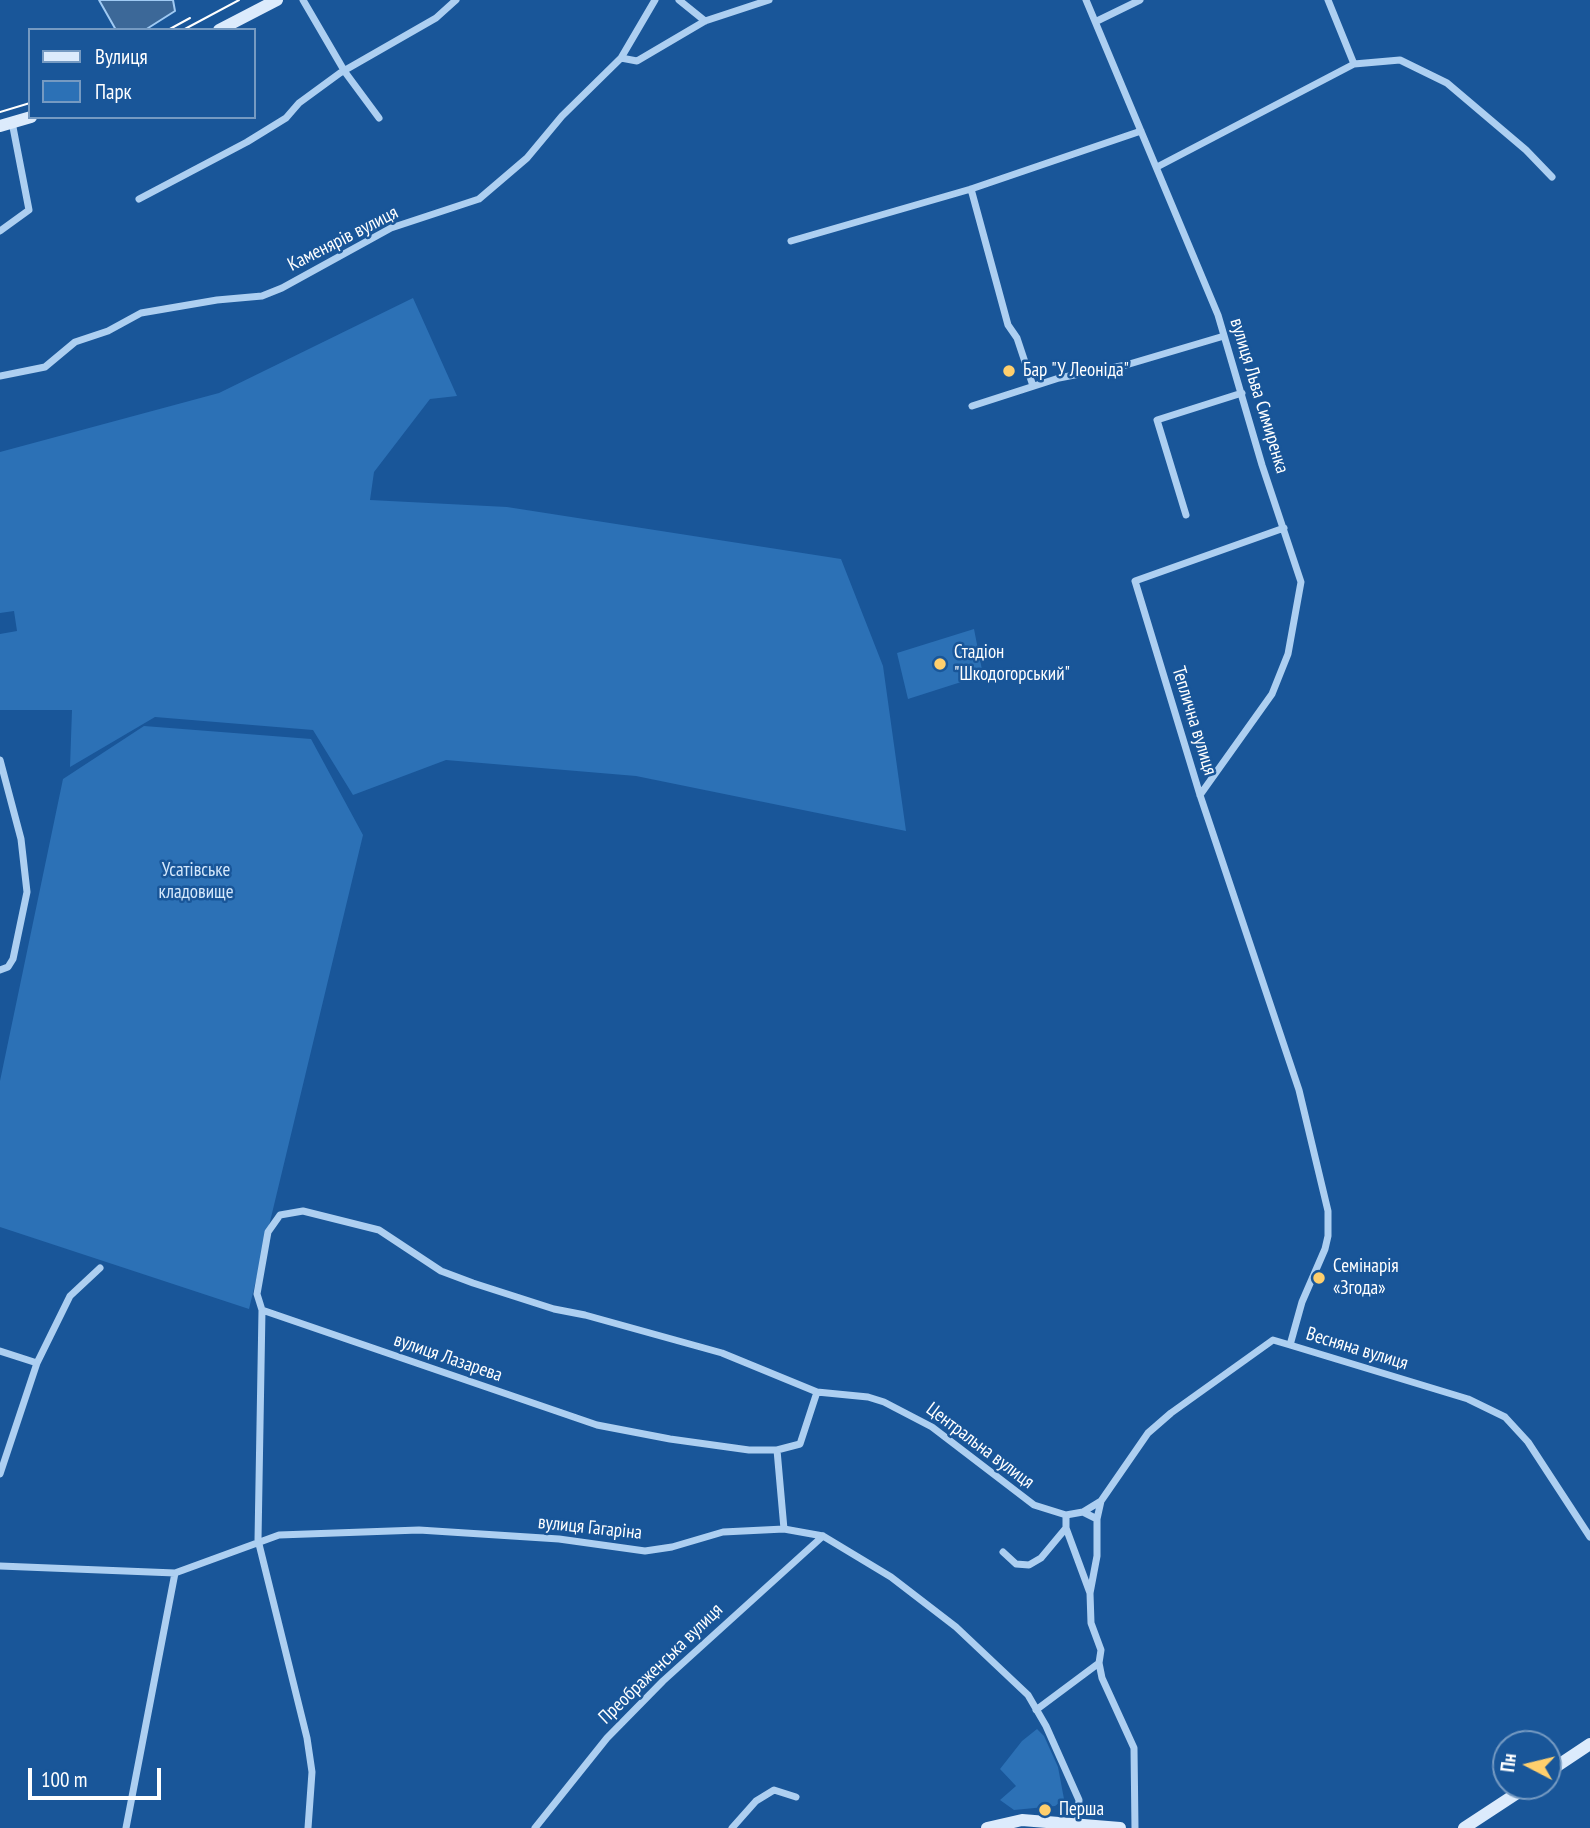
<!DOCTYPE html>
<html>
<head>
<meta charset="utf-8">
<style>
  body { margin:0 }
  #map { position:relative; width:1590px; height:1828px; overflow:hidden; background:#195699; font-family:"PT Sans Narrow",sans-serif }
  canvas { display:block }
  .legend { position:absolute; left:28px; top:28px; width:228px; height:91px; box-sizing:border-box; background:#195699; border:2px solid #759ac2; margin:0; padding:9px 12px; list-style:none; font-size:21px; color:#fff }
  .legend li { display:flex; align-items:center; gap:14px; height:35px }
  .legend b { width:35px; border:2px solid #759ac2 }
  .north { position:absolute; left:1492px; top:1730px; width:70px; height:70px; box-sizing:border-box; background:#195699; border:2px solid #759ac2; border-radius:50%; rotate:277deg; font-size:19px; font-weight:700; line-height:28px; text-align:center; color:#fff }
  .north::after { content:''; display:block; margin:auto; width:24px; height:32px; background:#ffcf6d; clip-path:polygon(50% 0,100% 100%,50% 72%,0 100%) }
  .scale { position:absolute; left:28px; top:1768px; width:133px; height:32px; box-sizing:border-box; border:4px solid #fff; border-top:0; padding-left:9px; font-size:21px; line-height:24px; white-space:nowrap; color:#fff; -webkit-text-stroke:5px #195699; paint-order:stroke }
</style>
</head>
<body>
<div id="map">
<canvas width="1590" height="1828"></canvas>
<ul class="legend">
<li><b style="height:9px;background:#dcebfc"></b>Вулиця</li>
<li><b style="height:19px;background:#2c71b6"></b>Парк</li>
</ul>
<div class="north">Пн</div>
<div class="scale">100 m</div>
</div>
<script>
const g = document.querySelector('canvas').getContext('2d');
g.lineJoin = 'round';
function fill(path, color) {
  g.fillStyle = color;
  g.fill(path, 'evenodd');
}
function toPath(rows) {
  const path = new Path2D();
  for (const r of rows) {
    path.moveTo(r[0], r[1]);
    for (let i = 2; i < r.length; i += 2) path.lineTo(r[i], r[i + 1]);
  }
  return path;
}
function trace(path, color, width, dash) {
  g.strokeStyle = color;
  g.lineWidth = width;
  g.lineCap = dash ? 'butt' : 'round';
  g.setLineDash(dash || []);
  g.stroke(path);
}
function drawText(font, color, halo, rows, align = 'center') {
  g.font = font + ' "PT Sans Narrow",sans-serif';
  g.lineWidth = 5;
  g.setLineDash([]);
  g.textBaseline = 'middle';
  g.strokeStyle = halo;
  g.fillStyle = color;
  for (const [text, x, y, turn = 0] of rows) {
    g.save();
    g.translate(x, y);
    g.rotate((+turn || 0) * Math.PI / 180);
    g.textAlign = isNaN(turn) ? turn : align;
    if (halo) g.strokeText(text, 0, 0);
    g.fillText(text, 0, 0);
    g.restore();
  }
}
const green = toPath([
  [413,298,457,396,430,399,374,472,370,500,507,507,841,559,883,666,906,831,636,776,446,760,353,795,313,730,155,717,70,767,72,710,0,710,0,634,17,631,14,611,0,613,0,452,219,393],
  [974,629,983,675,908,699,897,653],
  [144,726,311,739,363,835,249,1309,0,1227,0,1081,63,779],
  [1037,1729,1044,1736,1058,1767,1064,1799,1055,1806,1014,1810,1000,1800,1016,1786,1000,1769,1022,1741]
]);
const water = toPath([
  [99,0,173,0,175,11,145,30,116,30,99,0]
]);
const street = toPath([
  [303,0,345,72,379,118],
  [679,0,705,21],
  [1086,0,1218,315,1262,465,1301,582,1288,654,1272,694,1200,795],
  [1328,0,1354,64],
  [1097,21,1140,0],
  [621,58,655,0],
  [1157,167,1354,64,1400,60,1447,83,1526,150,1552,177],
  [971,189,1008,325,1017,338,1033,386],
  [139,199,247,142,286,118,299,103,340,73,436,18,456,0],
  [0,231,29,210,12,122],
  [791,241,971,189,1141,131],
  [0,376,45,367,75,342,108,331,141,313,217,300,262,296,282,288,391,228,479,199,527,158,562,116,621,58,637,61,705,21,769,0],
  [972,406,1059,378,1126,365,1224,336],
  [1186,515,1157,420,1242,393],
  [1284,528,1135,581,1200,795,1299,1090,1328,1211,1328,1236,1325,1249,1302,1302,1290,1345,1468,1399,1505,1417,1528,1442,1590,1537],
  [0,760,21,839,27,892,13,959,8,967,0,970],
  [262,1310,257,1294,268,1232,280,1215,303,1211,379,1230,441,1271,473,1283,554,1309,585,1315,722,1353,817,1392,868,1397,884,1402,932,1427,1034,1505,1066,1515,1083,1512,1097,1519,1097,1556,1090,1593,1091,1623,1101,1650,1099,1663,1102,1678,1134,1748,1135,1828],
  [0,1351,37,1363],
  [777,1450,784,1529],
  [0,1474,37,1363,70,1296,100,1268],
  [1083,1512,1101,1501],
  [1066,1515,1066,1528,1090,1593],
  [1097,1519,1101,1501,1148,1433,1171,1413,1273,1340,1290,1345],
  [1003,1552,1016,1564,1029,1565,1041,1558,1066,1528],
  [0,1566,175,1573,279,1535,419,1530,559,1539,645,1551,672,1547,723,1532,784,1529,823,1536,891,1577,956,1627,1028,1695,1046,1726,1079,1800,1077,1827],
  [1036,1710,1099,1663],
  [126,1828,175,1573],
  [308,1828,312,1772,307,1738,258,1540,262,1310,597,1425,670,1439,749,1450,777,1450,800,1444,817,1392],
  [535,1828,607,1738,663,1681,823,1536],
  [732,1828,756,1801,774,1790,796,1797]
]);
const secondary = toPath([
  [219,30,277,0],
  [0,126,31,117],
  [1548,1772,1590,1744],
  [987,1828,1022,1820,1120,1828],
  [1464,1828,1528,1786]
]);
const tram = toPath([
  [168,30,190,18],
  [183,30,239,0],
  [0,112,30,103]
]);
const markers = [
  [1009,371,7,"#ffcf6d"],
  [940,664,7,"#ffcf6d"],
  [1319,1278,7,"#ffcf6d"],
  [1045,1810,7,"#ffcf6d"]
];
const streetNames = [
  ["Каменярів вулиця",343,239,-27],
  ["вулиця Льва Симиренка",1259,396,73],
  ["Теплична вулиця",1194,721,73],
  ["Весняна вулиця",1357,1349,17],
  ["вулиця Лазарева",448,1358,19],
  ["Центральна вулиця",980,1446,37],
  ["вулиця Гагаріна",590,1528,6],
  ["Преображенська вулиця",661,1664,-44]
];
const poiNames = [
  ["Бар \"У Леоніда\"",1023,371],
  ["Стадіон",954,653],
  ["\"Шкодогорський\"",954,675],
  ["Семінарія",1333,1267],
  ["«Згода»",1333,1289],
  ["Перша",1059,1810]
];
const parkNames = [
  ["Усатівське",196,871],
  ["кладовище",196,893]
];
fill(green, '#2c71b6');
fill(water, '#3c6898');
trace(water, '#a0caf3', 2);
trace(street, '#adcff1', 7);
trace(secondary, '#dcebfc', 12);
trace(tram, '#fff', 2);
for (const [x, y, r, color] of markers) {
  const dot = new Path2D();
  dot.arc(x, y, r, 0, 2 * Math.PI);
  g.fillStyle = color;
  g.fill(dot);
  trace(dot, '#195699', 2.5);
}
drawText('19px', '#fff', '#195699', streetNames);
drawText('19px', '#fff', '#195699', poiNames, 'left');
drawText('19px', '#d5e8fc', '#195699', parkNames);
</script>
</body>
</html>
